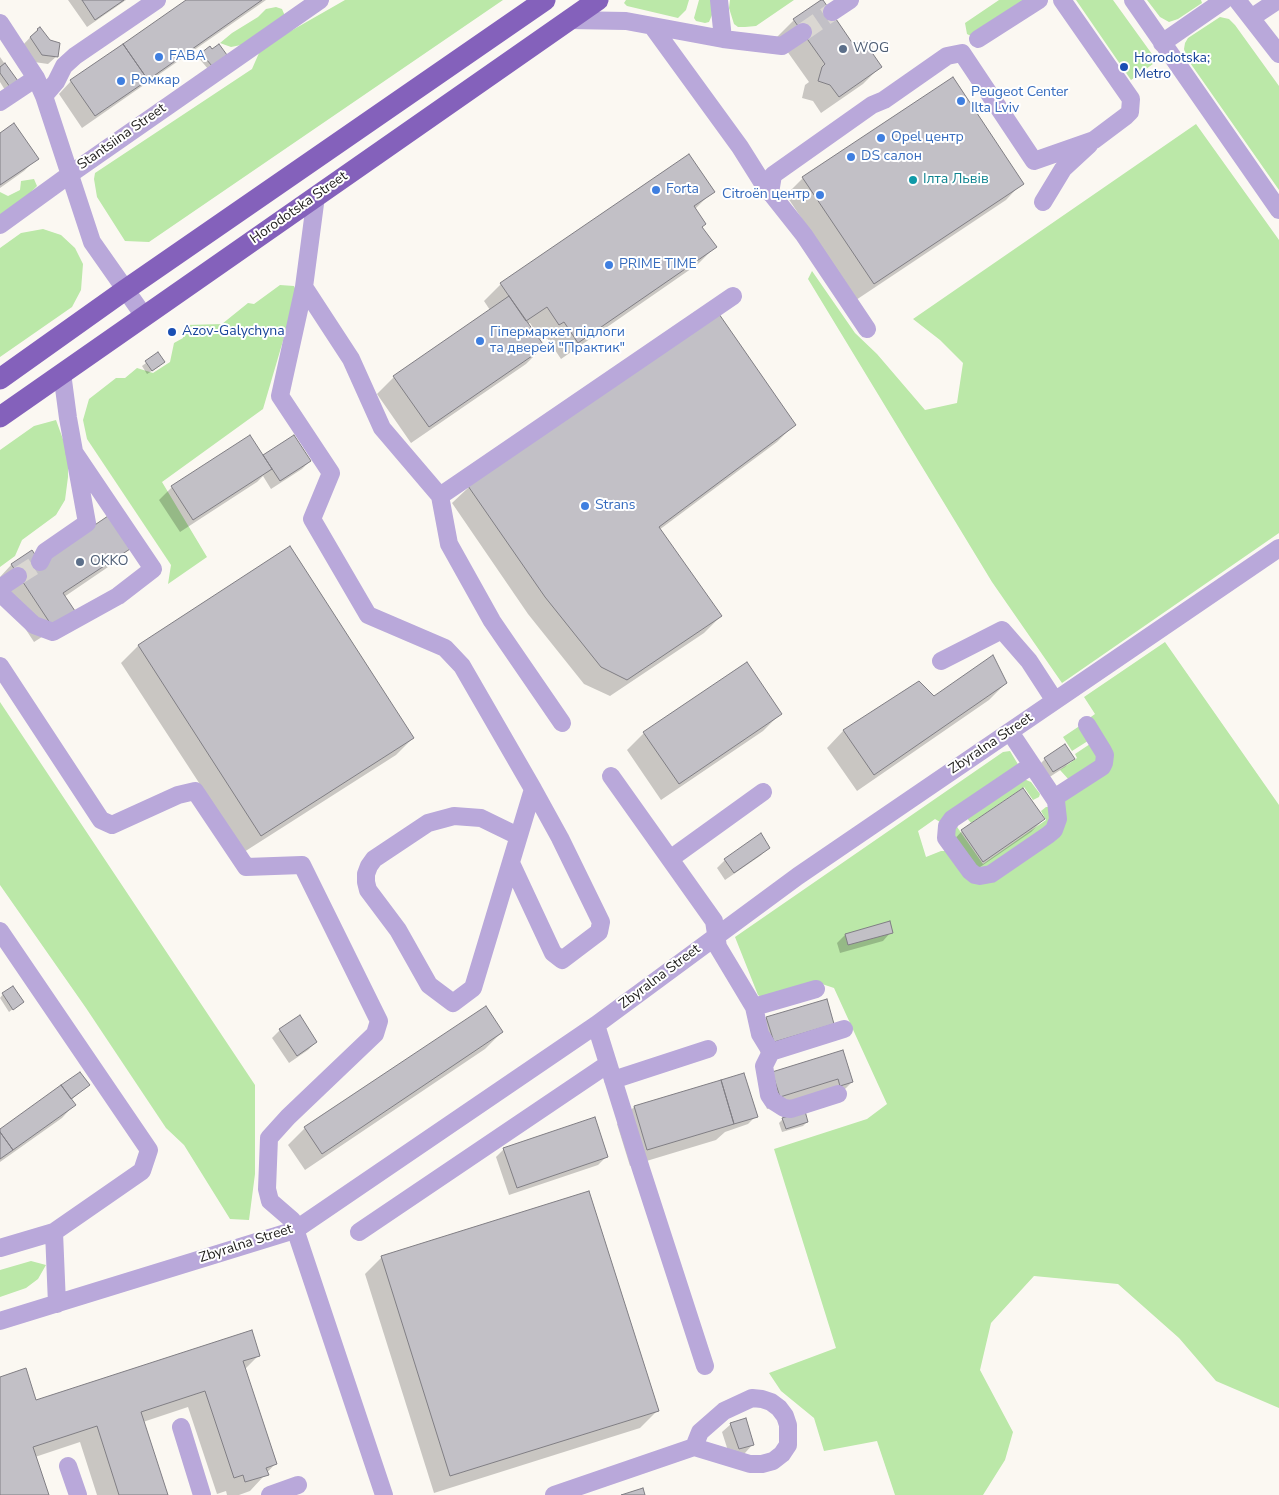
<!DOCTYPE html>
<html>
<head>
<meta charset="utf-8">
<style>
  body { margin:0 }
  canvas { display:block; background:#fbf8f2 }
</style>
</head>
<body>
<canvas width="1279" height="1495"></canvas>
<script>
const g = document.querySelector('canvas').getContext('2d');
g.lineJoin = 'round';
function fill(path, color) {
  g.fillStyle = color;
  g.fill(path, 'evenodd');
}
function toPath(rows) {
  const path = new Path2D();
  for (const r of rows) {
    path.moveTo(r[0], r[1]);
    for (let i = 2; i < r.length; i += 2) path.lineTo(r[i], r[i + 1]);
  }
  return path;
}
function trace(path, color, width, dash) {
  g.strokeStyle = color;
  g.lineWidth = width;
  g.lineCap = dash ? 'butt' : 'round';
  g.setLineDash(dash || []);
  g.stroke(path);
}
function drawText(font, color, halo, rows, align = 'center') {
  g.font = font + ' "Nunito Sans",sans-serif';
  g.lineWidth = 4;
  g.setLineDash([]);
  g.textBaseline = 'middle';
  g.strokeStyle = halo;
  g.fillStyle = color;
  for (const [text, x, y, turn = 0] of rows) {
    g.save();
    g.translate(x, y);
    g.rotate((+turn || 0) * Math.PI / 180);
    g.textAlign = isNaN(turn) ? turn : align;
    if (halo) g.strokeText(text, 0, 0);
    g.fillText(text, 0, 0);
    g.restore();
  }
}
const green = toPath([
  [345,0,503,0,149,242,125,241,97,197,94,179,95,173,252,69,259,53,268,44],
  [626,0,689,0,686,10,678,18,627,6,624,3],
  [699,0,711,0,712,15,709,22,705,23,696,21,694,18],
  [730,0,794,0,756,26,745,27,738,27,734,24,729,8],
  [999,0,1025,0,971,36,967,34,965,23],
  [1076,0,1113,0,1157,61,1131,80],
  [1147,0,1201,0,1202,3,1178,19,1169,22,1160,17],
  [276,7,282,9,285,16,246,44,231,47,220,43,232,33,258,17,266,9],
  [1220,17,1229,19,1235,25,1279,86,1279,190,1186,57,1184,49,1185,43,1188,38],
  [1196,124,1279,240,1279,533,1062,683,992,582,808,279,812,271,855,333,877,354,925,410,957,403,963,363,940,340,913,319],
  [34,179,37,186,23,200,0,216,0,192,8,196,20,190,21,181],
  [43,229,61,235,75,248,83,264,81,290,72,307,0,357,0,248,21,233],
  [280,285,294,286,297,293,263,409,162,482,207,557,168,584,171,565,87,439,83,420,89,399,116,378,125,378,137,368,153,373,170,362,174,343,183,338,186,325,222,324,248,303,254,304],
  [56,420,68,453,68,477,65,500,56,515,22,540,15,556,0,567,0,450,34,426],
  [1165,642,1279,805,1279,1408,1216,1381,1179,1338,1118,1284,1034,1276,991,1323,980,1370,1013,1432,1005,1460,983,1495,895,1495,877,1441,824,1451,814,1418,781,1391,769,1373,836,1348,774,1149,867,1119,887,1104,834,988,816,982,761,997,758,995,735,937,1003,752,1010,751,1019,766,940,822,935,819,918,831,926,857,941,851,945,851,973,879,1055,836,1063,802,1105,770,1088,719,1095,714,1084,697],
  [0,702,255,1085,255,1174,249,1220,230,1219,184,1145,166,1128,86,1008,0,885],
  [1081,725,1091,739,1072,751,1063,737],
  [1093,742,1100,759,1070,781,1060,770,1077,758,1075,754],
  [1024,779,1031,782,1040,794,1039,797,1033,800,1024,787,971,823,966,817],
  [1046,807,1049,807,1053,824,981,872,952,832,955,824,983,864,1046,820,1041,811],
  [31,1261,46,1265,38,1279,26,1288,0,1297,0,1270]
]);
const shadow = toPath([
  [68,0,126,0,87,27],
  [188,0,266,0,82,128,59,94,71,81],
  [794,20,871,55,880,67,863,84,821,113,813,101,802,98,805,85,809,82,777,37],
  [39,28,57,56,48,64,34,62,22,46],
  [202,54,225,55,208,69,198,57],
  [0,57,16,80,5,90,0,82],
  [0,134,37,158,24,171,0,188],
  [803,178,1022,183,1006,200,856,300,786,195],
  [713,191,695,209,701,227,715,247,698,264,561,359,547,338,542,341,530,323,527,324,543,347,526,364,411,443,377,394,394,377,490,310,484,301,501,284],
  [158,354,160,366,147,374,142,366],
  [794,425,777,442,659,530,721,616,704,633,610,696,584,684,528,614,452,503,469,487],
  [294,436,310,461,302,469,271,489,263,476,257,482,180,532,159,500,172,487,249,437,262,457],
  [128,548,111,565,64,597,56,628,34,642,0,590,0,577,11,565,32,552,39,564],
  [290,548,413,738,396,755,244,852,121,663,138,646],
  [918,683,934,698,1006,683,989,700,857,791,827,748,843,731],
  [780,714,763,731,661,800,627,750,644,733],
  [1045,759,1073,759,1065,767,1045,780,1037,767],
  [1044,819,1031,832,970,874,950,844,962,831],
  [769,848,760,856,725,880,717,868,725,860],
  [891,932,883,941,840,953,837,943,845,935],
  [3,994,22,1002,9,1012,0,998],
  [767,1018,820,1037,761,1054,754,1031],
  [280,1030,316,1042,308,1050,289,1063,272,1038],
  [502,1032,485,1049,305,1170,288,1145,305,1128],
  [842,1052,852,1082,839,1095,825,1091,767,1109,760,1086],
  [743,1074,756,1116,748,1124,725,1132,716,1140,630,1166,617,1124,634,1107],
  [88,1085,71,1100,74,1105,62,1118,0,1162,0,1130],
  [783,1119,807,1122,803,1126,782,1132,779,1123],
  [504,1149,607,1156,598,1165,509,1195,496,1157],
  [382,1257,657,1411,640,1428,434,1493,365,1274],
  [259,1355,245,1369,275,1464,250,1491,239,1495,227,1495,226,1491,217,1494,188,1407,143,1422,166,1495,97,1495,80,1442,35,1457,47,1495,0,1495,0,1378,35,1402],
  [731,1424,753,1444,745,1453,730,1457,722,1432]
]);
const building = toPath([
  [82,0,124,0,95,20,82,0],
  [186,0,262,0,148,80,123,44,186,0],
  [821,0,823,0,853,44,871,41,873,54,882,67,839,97,830,85,818,81,822,67,825,64,793,19,821,0],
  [40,27,50,40,60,43,58,57,42,55,30,37,38,30,37,29,40,27],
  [123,44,148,80,95,116,70,80,123,44],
  [219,44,227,55,212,66,201,53,210,46,212,49,219,44],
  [5,63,18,81,10,87,0,73,0,67,5,63],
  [953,77,1024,184,874,284,802,177,953,77],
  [14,123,39,159,0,185,0,133,14,123],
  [689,154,715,192,694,206,706,224,702,227,717,247,578,343,564,322,559,325,547,307,526,321,500,283,689,154],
  [509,296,545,347,429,427,393,376,509,296],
  [719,314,796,425,659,527,722,616,627,680,601,667,545,597,468,486,719,314],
  [158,352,165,362,152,371,145,361,158,352],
  [250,435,272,469,193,520,171,486,250,435],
  [294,435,311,461,280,481,263,455,294,435],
  [108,516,130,549,63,593,75,611,52,626,11,564,32,550,40,562,108,516],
  [290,546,414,738,261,836,138,645,290,546],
  [993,655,1007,683,874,775,843,730,919,681,934,696,993,655],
  [747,662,782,714,679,784,643,732,747,662],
  [1065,744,1075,759,1053,772,1044,758,1065,744],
  [1023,788,1045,819,983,862,961,830,1023,788],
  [761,833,770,848,734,873,724,859,761,833],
  [890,921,893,933,848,945,845,934,890,921],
  [13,986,24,1002,13,1010,2,993,13,986],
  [827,999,834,1024,774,1042,766,1017,827,999],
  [486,1006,503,1032,322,1154,304,1127,486,1006],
  [300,1015,317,1042,297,1056,279,1029,300,1015],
  [843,1050,853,1082,840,1086,838,1079,780,1097,772,1072,843,1050],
  [80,1072,90,1085,71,1099,61,1085,80,1072],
  [744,1073,758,1117,734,1124,721,1080,744,1073],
  [721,1080,734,1124,647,1150,634,1106,721,1080],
  [61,1085,76,1105,13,1150,0,1132,0,1129,61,1085],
  [805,1111,808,1122,786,1129,782,1118,805,1111],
  [595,1117,608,1157,517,1188,503,1148,595,1117],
  [0,1132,13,1150,0,1159,0,1132],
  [589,1191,659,1411,450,1476,381,1256,589,1191],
  [252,1330,260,1356,243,1361,277,1464,266,1468,269,1475,245,1482,243,1475,234,1478,205,1391,141,1412,168,1495,119,1495,97,1426,33,1447,49,1495,0,1495,0,1377,26,1368,36,1400,252,1330],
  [746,1418,754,1445,739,1449,730,1423,746,1418],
  [643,1488,645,1495,621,1495,643,1488]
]);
const minorTunnel = toPath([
  [803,32,832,12],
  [18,576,40,562]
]);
const minor = toPath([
  [719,0,723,39],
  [1133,0,1279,210],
  [1237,0,1279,54],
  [832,12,850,0],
  [1251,18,1278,0],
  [569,20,626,21,723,39,782,46,803,32],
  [0,23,36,78,44,96,92,242,144,316],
  [652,26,740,147,762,182,804,235,867,329],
  [978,39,1039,0],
  [1162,43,1224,0],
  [44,96,56,82,64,66,75,56,157,0],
  [0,102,36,78],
  [770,193,773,175,872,105,884,100,947,56,962,53,1034,161,1094,140,1126,116,1130,112,1131,99,1062,0],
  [316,196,304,287,280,396,331,473,312,519,368,615,445,648,462,666,533,789,473,988,453,1003,429,985,398,930,368,890,366,882,366,874,369,866,374,859,428,823,454,816,481,818,518,836],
  [1043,202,1063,169,1089,145],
  [0,225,69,175,320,0],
  [304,287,351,359,382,428,440,496,733,296],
  [440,496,449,544,492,621,562,723],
  [40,562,45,552,87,523,68,418,62,373],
  [0,588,18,576],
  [0,593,34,625,53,632,118,596,153,569,74,452],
  [941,661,1002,630,1029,661,1055,701],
  [0,666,101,820,112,825,178,795,195,791,246,867,302,865,379,1021,375,1034,288,1117,269,1138,267,1189,270,1201,292,1220,384,1495],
  [1010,732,1056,801,1058,819,1054,830,1048,835,991,874,980,876,975,875,970,871,946,838,947,826,952,819,1032,765],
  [611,776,714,921,718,947,754,1007,760,1034,771,1052,764,1066,769,1095,773,1101,784,1108,791,1109,838,1094],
  [1054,798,1102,767,1104,763,1105,755,1103,751,1087,725],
  [670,859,763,792],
  [511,863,553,953,562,960,599,932,601,922,560,838,533,789],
  [0,931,149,1150,142,1171,54,1232,57,1304],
  [754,1007,816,989],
  [596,1025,641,1169,705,1366],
  [771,1052,844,1029],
  [613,1080,708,1049],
  [359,1232,608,1064],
  [0,1248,54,1232],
  [0,1321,295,1230,596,1025,798,876,1279,548],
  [181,1427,202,1495],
  [68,1466,78,1495],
  [270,1495,298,1485],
  [554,1495,694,1447,750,1464,762,1464,773,1461,782,1454,788,1445,788,1425,785,1416,779,1408,771,1402,762,1399,752,1398,724,1411,700,1432,694,1447]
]);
const major = toPath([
  [0,379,125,290,545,0],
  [0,417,598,0]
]);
const markers = [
  [843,49,5,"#5c6f8a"],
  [159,57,5,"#3f7fe0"],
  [1124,67,5,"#1a4fb4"],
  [121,81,5,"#3f7fe0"],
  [961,101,5,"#3f7fe0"],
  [881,138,5,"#3f7fe0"],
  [851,157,5,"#3f7fe0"],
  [913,180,5,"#0f9aa8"],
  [656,190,5,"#3f7fe0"],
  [820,195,5,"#3f7fe0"],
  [609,265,5,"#3f7fe0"],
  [172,332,5,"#1a4fb4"],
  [480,341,5,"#3f7fe0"],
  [585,506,5,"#3f7fe0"],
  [80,562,5,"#5c6f8a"]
];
const serviceNames = [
  ["WOG",853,49],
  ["OKKO",90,562]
];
const shopNames = [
  ["FABA",169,57],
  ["Ромкар",131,81],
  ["Peugeot Center",971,93],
  ["Ilta Lviv",971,109],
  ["Opel центр",891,138],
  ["DS салон",861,157],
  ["Forta",666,190],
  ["Citroën центр",810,195,"right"],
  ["PRIME TIME",619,265],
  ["Гіпермаркет підлоги",490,333],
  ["та дверей \"Практик\"",490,349],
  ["Strans",595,506]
];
const transitNames = [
  ["Horodotska;",1134,59],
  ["Metro",1134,75],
  ["Azov-Galychyna",182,332]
];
const streetNames = [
  ["Stantsiina Street",122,137,-35],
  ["Horodotska Street",299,208,-35],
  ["Zbyralna Street",991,744,-34],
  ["Zbyralna Street",660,977,-37],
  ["Zbyralna Street",246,1244,-18]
];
const cultureNames = [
  ["Ілта Львів",923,180]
];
fill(green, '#bbe8a8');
fill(shadow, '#0003');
fill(building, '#c2c0c6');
trace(building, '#807e84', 1);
trace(minorTunnel, '#dad7d2', 18, [18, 9]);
trace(minor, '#b9a8da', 18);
trace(major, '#8461bb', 21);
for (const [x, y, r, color] of markers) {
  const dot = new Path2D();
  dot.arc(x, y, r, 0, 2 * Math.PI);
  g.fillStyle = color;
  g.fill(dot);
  trace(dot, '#fff', 2);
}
drawText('14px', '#4e5e75', '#fff', serviceNames, 'left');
drawText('14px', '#366cbe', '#fff', shopNames, 'left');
drawText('14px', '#164399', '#fff', transitNames, 'left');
drawText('14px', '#1e1d1b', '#fff', streetNames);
drawText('14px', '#0d838f', '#fff', cultureNames, 'left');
</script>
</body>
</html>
